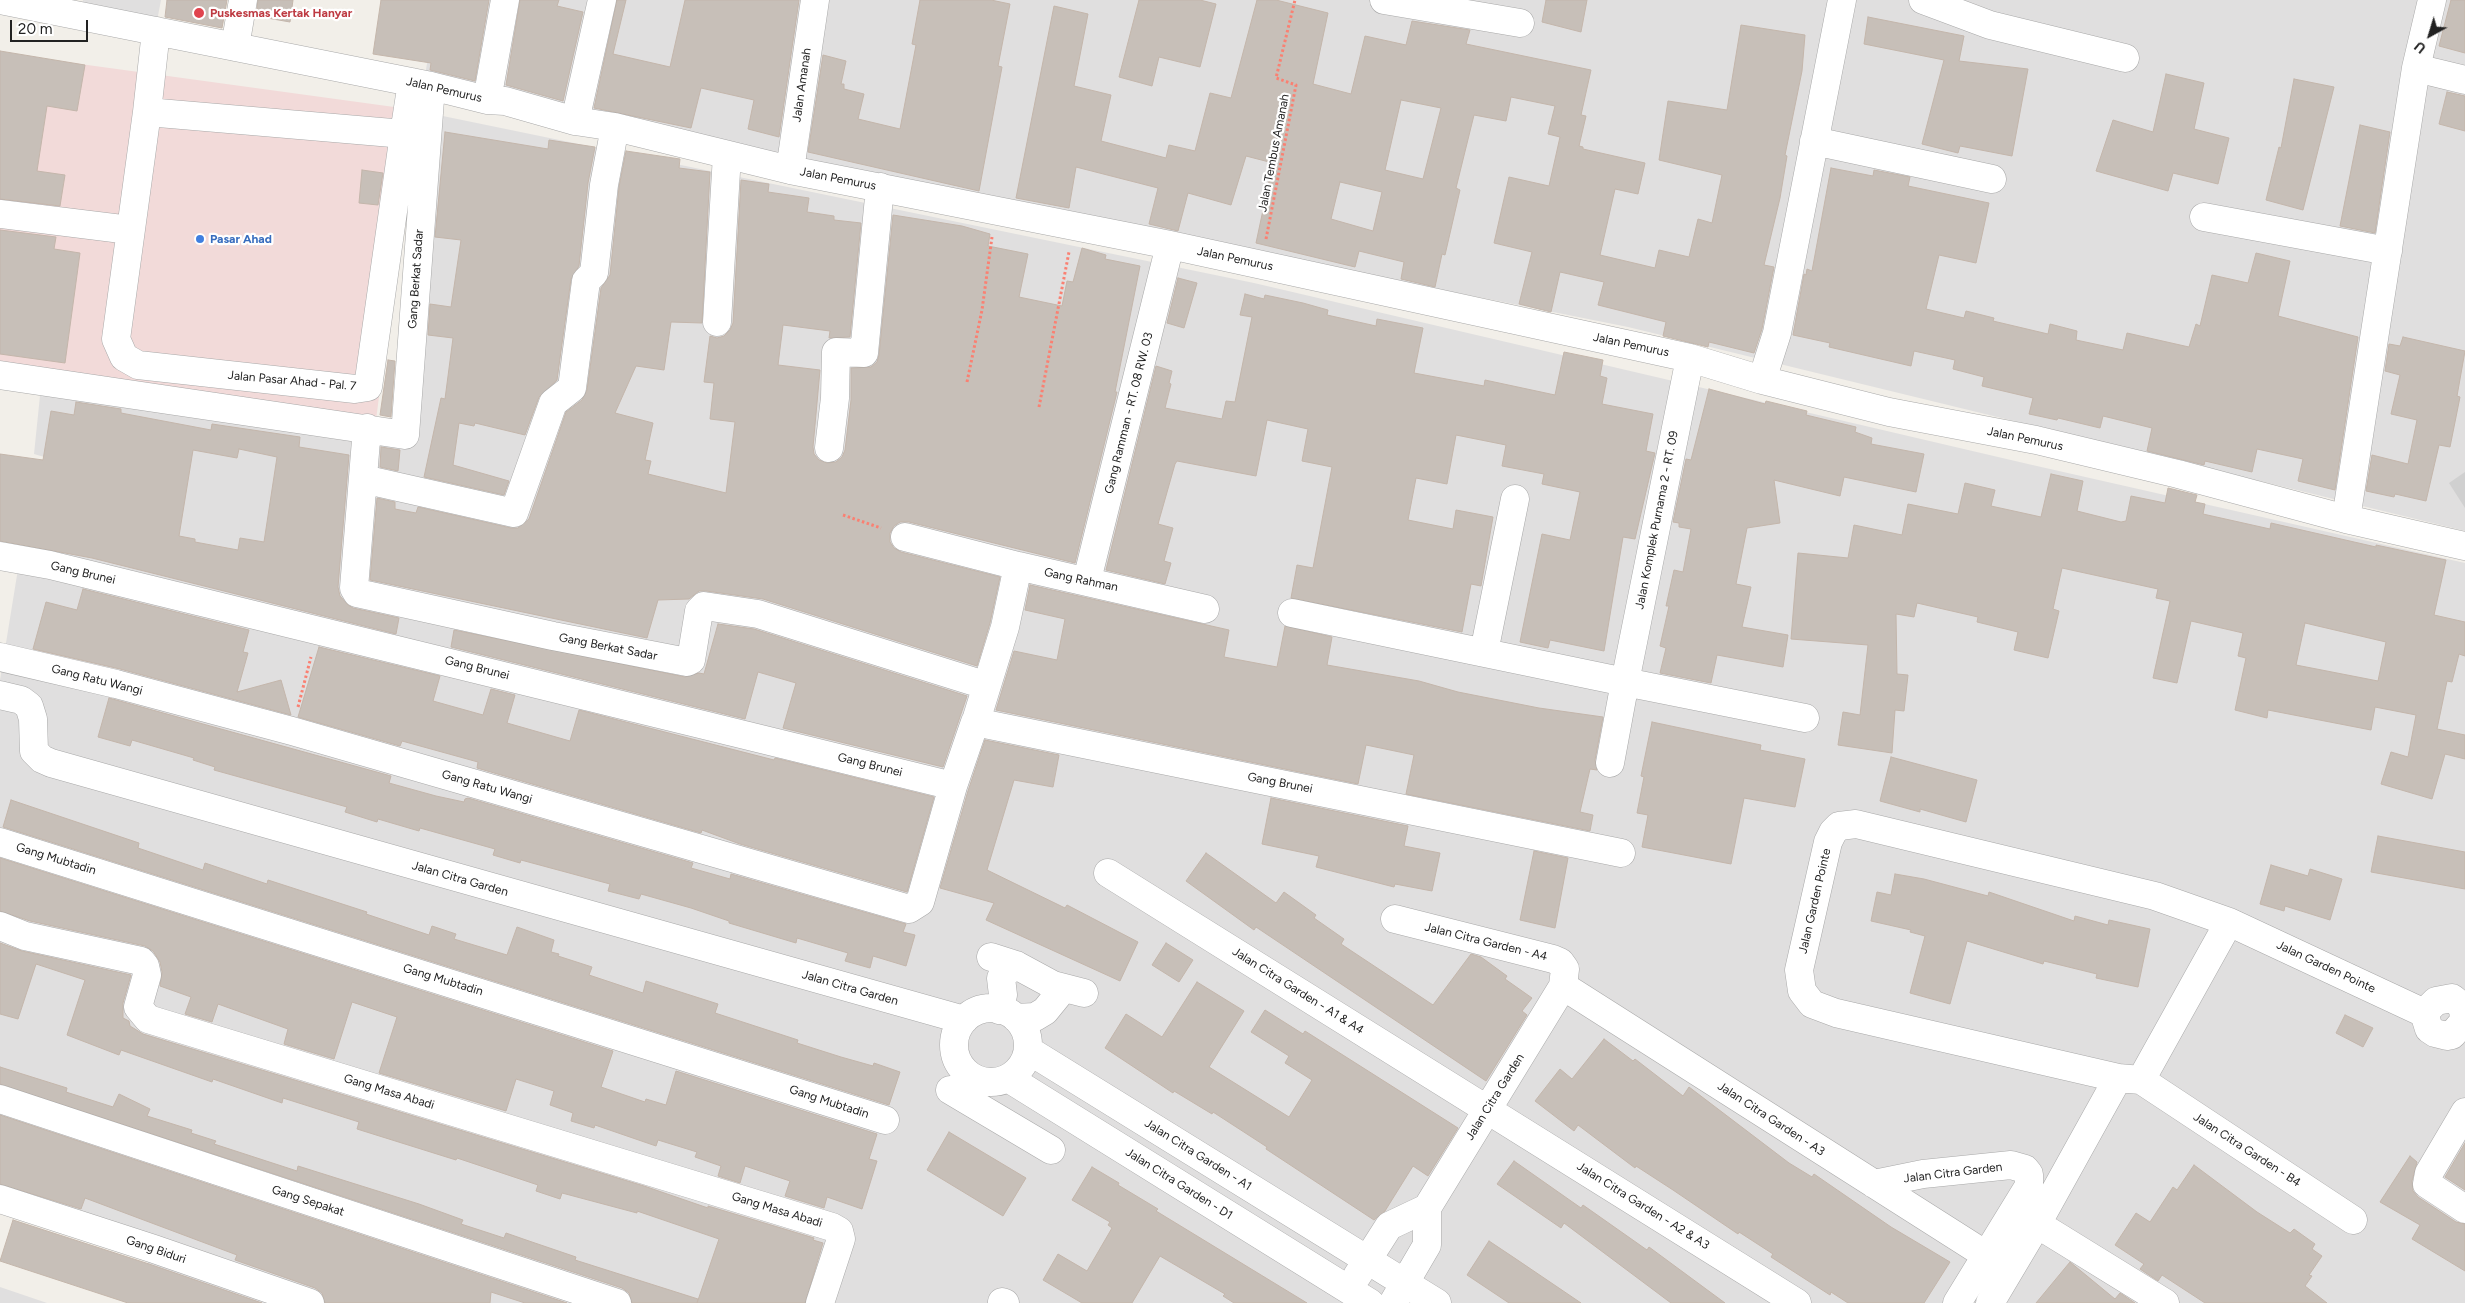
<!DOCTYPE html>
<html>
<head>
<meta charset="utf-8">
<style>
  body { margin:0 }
  #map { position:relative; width:2465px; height:1303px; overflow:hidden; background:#f2efe9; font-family:Figtree,sans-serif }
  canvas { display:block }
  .north { position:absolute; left:2405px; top:10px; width:50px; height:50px; -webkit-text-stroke:4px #fff; paint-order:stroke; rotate:219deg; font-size:14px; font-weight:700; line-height:20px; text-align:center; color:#222 }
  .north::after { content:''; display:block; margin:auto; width:18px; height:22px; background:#222; clip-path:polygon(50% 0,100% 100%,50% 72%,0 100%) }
  .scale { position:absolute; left:10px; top:20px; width:78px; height:22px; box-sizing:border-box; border:2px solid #222; border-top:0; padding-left:6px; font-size:15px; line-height:18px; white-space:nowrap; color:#222; -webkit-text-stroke:4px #fff; paint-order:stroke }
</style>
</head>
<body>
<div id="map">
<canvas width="2465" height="1303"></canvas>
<div class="north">U</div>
<div class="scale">20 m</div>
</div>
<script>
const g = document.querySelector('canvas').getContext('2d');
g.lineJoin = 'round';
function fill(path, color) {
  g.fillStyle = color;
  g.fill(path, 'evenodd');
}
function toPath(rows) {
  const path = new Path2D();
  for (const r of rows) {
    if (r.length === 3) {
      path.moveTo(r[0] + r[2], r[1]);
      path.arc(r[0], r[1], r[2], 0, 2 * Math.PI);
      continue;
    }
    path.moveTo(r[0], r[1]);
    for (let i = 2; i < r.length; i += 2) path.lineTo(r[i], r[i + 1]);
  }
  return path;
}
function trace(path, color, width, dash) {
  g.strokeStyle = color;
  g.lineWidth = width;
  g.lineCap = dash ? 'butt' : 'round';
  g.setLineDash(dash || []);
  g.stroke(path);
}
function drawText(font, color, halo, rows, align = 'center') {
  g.font = font + ' Figtree,sans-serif';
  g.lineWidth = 4.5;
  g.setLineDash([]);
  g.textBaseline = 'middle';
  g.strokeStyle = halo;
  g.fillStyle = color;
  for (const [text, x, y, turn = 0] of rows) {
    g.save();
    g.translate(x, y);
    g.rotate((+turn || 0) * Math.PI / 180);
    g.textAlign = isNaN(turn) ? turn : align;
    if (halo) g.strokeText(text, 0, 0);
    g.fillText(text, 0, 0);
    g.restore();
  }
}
const residential = toPath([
  [83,0,161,0,157,21,80,12],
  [438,0,2465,0,2465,531,1628,327,839,169,424,81],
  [433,114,1254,283,2028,464,2465,563,2465,1303,136,1303,150,1255,0,1205,0,680,18,569,34,571,51,459,34,454,41,386,403,447],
  [0,1287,47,1303,0,1303]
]);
const commercial = toPath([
  [0,53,416,110,376,420,0,368]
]);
const religious = toPath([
  [2465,472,2465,508,2449,483]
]);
const building = toPath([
  [167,0,227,0,222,28,165,17,167,0],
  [258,0,293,0,290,22,256,16,258,0],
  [381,0,489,0,475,81,430,70,431,63,373,54,381,0],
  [520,0,559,0,557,6,583,12,563,101,506,85,520,0],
  [617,0,626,0,613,54,670,67,685,0,799,0,779,137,748,129,754,100,701,88,691,128,594,108,617,0],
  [920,0,991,0,1010,4,998,66,1002,67,979,191,808,152,823,55,846,61,841,84,844,84,844,89,864,94,858,119,900,129,916,45,912,44,920,0],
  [1139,0,1200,0,1216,4,1200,67,1159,57,1152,86,1119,77,1139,0],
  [1257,0,1276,0,1328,13,1313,84,1351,94,1365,36,1406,45,1412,21,1470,30,1466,44,1591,70,1581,115,1586,116,1579,146,1583,147,1583,149,1645,163,1638,194,1615,189,1600,255,1655,268,1659,250,1689,257,1698,219,1712,223,1722,175,1659,160,1668,101,1727,110,1741,25,1805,35,1802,71,1785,155,1787,156,1780,198,1764,265,1774,267,1762,329,1754,353,1709,342,1708,347,1663,336,1666,322,1598,305,1604,282,1560,272,1551,312,1519,304,1532,252,1494,243,1509,177,1549,186,1560,137,1548,134,1555,106,1511,97,1506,121,1474,115,1456,188,1460,190,1445,255,1442,254,1435,287,1401,279,1404,262,1359,251,1355,267,1256,243,1273,163,1246,156,1231,205,1188,193,1178,231,1149,224,1158,188,1076,167,1069,208,1016,198,1054,6,1088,14,1074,86,1111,95,1101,141,1166,158,1169,145,1195,151,1210,93,1231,98,1257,0],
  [1401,100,1441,108,1423,179,1385,170,1401,100],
  [1340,182,1382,192,1373,231,1331,219,1340,182],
  [1546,0,1587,0,1581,32,1542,22,1546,0],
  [2451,0,2465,0,2465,53,2439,46,2451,0],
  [1868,17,1964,36,1959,61,2028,69,2012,156,1960,146,1958,153,1922,144,1944,60,1864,44,1868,17],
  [0,51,85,65,77,111,47,106,37,171,65,175,60,206,0,199,0,51],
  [2166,74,2204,83,2194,129,2229,138,2218,184,2173,173,2168,191,2096,171,2113,120,2153,132,2166,74],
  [2294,79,2334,87,2303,210,2266,200,2279,147,2281,148,2294,79],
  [2447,92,2465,96,2465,131,2439,124,2447,92],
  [2360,125,2390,132,2375,233,2340,226,2360,125],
  [445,132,548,149,549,140,595,147,588,183,579,266,571,279,557,380,539,397,525,435,475,423,474,426,459,423,453,465,509,481,504,495,424,477,441,398,445,399,453,338,428,335,430,304,451,307,461,240,435,237,445,132],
  [626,151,680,159,679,168,710,172,702,323,671,322,664,370,636,366,615,413,653,423,645,460,651,461,648,474,726,493,735,422,710,419,714,383,704,382,710,336,717,338,724,336,730,330,733,323,741,180,769,184,768,192,809,198,807,212,834,216,834,220,861,223,850,337,829,338,830,331,783,325,778,365,820,370,813,447,814,454,819,460,827,463,836,462,842,457,845,450,851,400,851,368,871,367,877,362,879,355,893,215,962,226,990,234,988,246,1028,254,1019,297,1062,306,1067,281,1073,282,1082,248,1106,255,1105,259,1140,266,1115,392,1117,392,1075,563,909,522,900,522,894,526,890,533,890,542,894,548,901,552,1000,577,990,623,977,666,763,599,706,591,699,591,689,599,658,600,647,638,370,580,377,498,395,502,395,509,416,513,418,507,511,528,518,528,529,519,566,412,582,400,587,390,601,288,610,275,619,187,626,151],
  [1831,168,1873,176,1874,170,1910,177,1908,186,1989,203,1976,263,1939,255,1926,309,1964,318,1966,311,1994,318,1993,321,2048,334,2050,324,2077,331,2076,340,2123,350,2127,333,2189,347,2196,324,2200,326,2212,275,2248,283,2256,253,2290,261,2278,316,2358,337,2335,490,2298,481,2303,459,2257,449,2252,472,2205,461,2204,465,2147,451,2152,428,2103,416,2100,428,2058,418,2057,420,2029,414,2033,398,1982,386,1984,377,1953,369,1955,360,1914,351,1911,366,1829,347,1830,343,1793,335,1804,274,1806,275,1807,269,1812,271,1831,168],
  [362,170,383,173,378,205,359,203,362,170],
  [0,230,56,237,54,249,80,253,65,363,0,354,0,230],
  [1178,278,1197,283,1184,328,1167,323,1178,278],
  [1245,294,1264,299,1265,295,1303,303,1328,310,1327,315,1376,326,1377,319,1423,328,1414,373,1484,386,1485,380,1555,395,1564,352,1603,360,1600,376,1607,378,1602,404,1653,414,1646,451,1655,453,1635,539,1623,537,1604,651,1550,640,1548,648,1520,642,1542,534,1570,540,1580,492,1542,484,1544,474,1502,466,1506,445,1456,435,1447,484,1416,478,1408,520,1453,529,1456,510,1493,517,1481,586,1471,584,1462,632,1291,598,1297,565,1313,568,1332,467,1302,461,1308,429,1267,420,1256,476,1177,461,1175,464,1158,524,1173,528,1164,561,1171,563,1165,584,1106,570,1156,366,1172,371,1169,383,1171,384,1165,408,1222,419,1226,401,1235,402,1252,317,1240,315,1245,294],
  [2403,337,2465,351,2457,396,2460,397,2450,447,2439,445,2426,501,2395,494,2394,497,2366,491,2372,455,2408,464,2417,420,2391,414,2400,375,2385,371,2389,344,2400,346,2403,337],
  [388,360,395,361,391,417,380,415,388,360],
  [1709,389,1765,404,1766,401,1807,411,1806,415,1856,427,1855,432,1872,438,1871,444,1924,454,1916,492,1844,477,1840,496,1774,480,1780,523,1747,528,1736,584,1751,587,1742,627,1788,635,1783,667,1717,655,1711,683,1660,673,1666,648,1660,646,1669,606,1666,606,1674,570,1683,572,1691,529,1679,527,1679,523,1673,522,1686,459,1691,460,1709,389],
  [76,402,121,409,121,413,211,430,212,424,300,437,299,447,349,455,338,587,340,596,348,605,353,608,399,618,396,634,92,558,0,541,0,454,43,460,51,411,74,415,76,402],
  [239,449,277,457,264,542,240,538,238,550,195,542,195,539,179,536,193,450,237,458,239,449],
  [381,447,400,450,398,471,380,467,381,447],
  [2051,474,2083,481,2077,511,2121,522,2126,521,2131,496,2165,503,2168,488,2197,495,2195,502,2205,504,2203,514,2270,529,2271,523,2376,547,2376,545,2446,560,2434,615,2465,622,2465,656,2459,654,2452,682,2447,681,2437,729,2465,735,2465,759,2445,754,2432,799,2381,784,2391,752,2408,757,2416,715,2375,707,2371,730,2268,710,2267,718,2235,710,2246,658,2238,656,2243,633,2191,621,2177,683,2153,678,2170,601,2156,598,2158,589,2062,568,2053,609,2059,611,2048,658,2014,650,2018,632,1977,622,1978,617,1917,603,1914,617,1896,614,1897,674,1908,675,1904,711,1895,710,1892,753,1838,745,1843,712,1860,715,1868,645,1791,639,1798,553,1848,558,1854,525,1902,535,1908,504,1958,514,1965,483,1995,490,1991,506,2041,517,2051,474],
  [2305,623,2386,642,2378,681,2296,665,2305,623],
  [1030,585,1229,630,1224,657,1277,667,1285,626,1332,637,1327,665,1419,681,1458,692,1539,708,1603,717,1595,760,1597,770,1590,769,1580,812,1593,815,1590,831,1406,794,1414,755,1366,745,1358,784,996,710,1014,651,1057,660,1065,619,1025,610,1030,585],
  [83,589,249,630,243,652,248,653,237,692,281,680,291,715,120,669,33,649,46,602,77,610,83,589],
  [718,624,754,629,967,696,943,767,783,728,796,683,758,672,745,719,451,647,454,630,685,677,699,673,704,674,718,624],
  [319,647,440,676,433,701,483,715,491,689,515,695,507,723,570,741,579,710,774,760,775,758,934,797,907,892,740,844,702,830,701,833,477,768,478,762,402,741,400,746,298,717,319,647],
  [109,698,391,776,389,783,436,796,464,802,465,799,468,798,693,863,691,868,730,879,731,874,906,924,903,932,915,935,906,966,873,956,870,968,845,961,848,953,797,938,796,943,729,923,729,921,691,908,641,894,639,899,608,891,610,884,521,860,520,863,493,855,495,849,420,828,419,831,378,819,377,822,345,812,347,807,214,770,215,767,193,760,194,758,132,740,130,746,98,737,109,698],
  [1652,722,1761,745,1760,750,1805,759,1795,807,1744,798,1731,864,1642,847,1648,815,1637,813,1644,777,1641,776,1652,722],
  [985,740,1059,755,1053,787,1014,780,987,870,1065,908,1067,905,1138,942,1120,981,986,920,994,903,940,888,968,791,985,740],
  [1891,757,1977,780,1966,822,1920,809,1920,812,1880,801,1891,757],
  [1271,798,1408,826,1404,846,1440,853,1432,891,1395,884,1394,887,1316,867,1319,856,1262,844,1271,798],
  [11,800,139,843,138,848,203,870,205,863,267,884,268,880,367,912,366,914,429,935,432,926,456,934,454,939,507,955,517,927,554,940,551,952,559,954,558,956,592,967,589,975,643,993,646,981,718,1004,715,1013,798,1040,797,1043,841,1057,873,1066,874,1063,900,1072,889,1105,3,827,11,800],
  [2378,836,2465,852,2465,889,2371,872,2378,836],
  [1534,851,1568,858,1555,928,1520,920,1534,851],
  [1206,853,1276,903,1284,892,1316,915,1314,918,1344,939,1341,944,1433,1005,1471,954,1481,957,1507,976,1505,979,1532,998,1522,1011,1527,1015,1486,1081,1256,927,1254,930,1186,881,1206,853],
  [0,858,613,1051,601,1087,645,1102,646,1099,666,1105,676,1071,877,1134,869,1159,877,1161,862,1209,827,1197,824,1208,785,1196,790,1181,745,1166,740,1183,718,1176,721,1166,695,1157,697,1152,658,1140,656,1146,595,1125,594,1128,571,1121,573,1113,550,1105,554,1091,516,1079,506,1111,379,1073,397,1017,352,1002,334,1059,284,1044,288,1029,218,1004,212,1022,185,1014,191,997,160,986,162,972,160,962,153,951,145,946,30,921,0,911,0,858],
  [2271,865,2308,876,2310,869,2342,879,2330,920,2285,906,2284,911,2260,904,2271,865],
  [1895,874,1924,879,1988,896,1989,892,2074,921,2075,916,2108,925,2109,920,2150,929,2138,987,2096,978,2097,974,2044,961,2043,964,1967,941,1950,1004,1910,993,1925,936,1910,932,1911,930,1871,921,1877,892,1891,895,1895,874],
  [0,943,22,951,131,975,123,1003,123,1018,129,1021,130,1026,143,1034,644,1186,708,1208,708,1206,814,1238,813,1240,823,1243,805,1303,697,1303,719,1239,637,1211,637,1213,562,1193,560,1199,536,1191,538,1185,457,1158,456,1160,357,1129,359,1122,283,1098,282,1103,213,1079,212,1082,121,1050,119,1055,67,1035,85,980,36,964,18,1019,0,1014,0,943],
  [1166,943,1193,960,1179,982,1152,965,1166,943],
  [1197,982,1244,1011,1209,1067,1289,1117,1312,1080,1285,1063,1289,1056,1251,1032,1265,1010,1303,1034,1305,1031,1458,1128,1428,1176,1413,1166,1385,1211,1374,1220,1266,1149,1267,1147,1213,1112,1212,1114,1174,1091,1173,1093,1105,1048,1126,1014,1162,1037,1197,982],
  [2345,1015,2373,1028,2363,1047,2336,1033,2345,1015],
  [1604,1039,1633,1061,1635,1059,1683,1096,1689,1087,1789,1163,1812,1177,1814,1174,1891,1227,1950,1262,1924,1303,1848,1303,1831,1292,1830,1295,1771,1257,1773,1254,1739,1232,1738,1234,1673,1190,1636,1166,1635,1168,1578,1125,1574,1131,1535,1101,1560,1069,1572,1079,1604,1039],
  [0,1067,67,1088,66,1092,113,1107,119,1094,150,1109,147,1116,192,1130,191,1133,216,1141,214,1144,297,1171,298,1166,419,1204,463,1220,461,1224,504,1238,506,1233,529,1241,576,1257,575,1260,698,1299,697,1303,632,1303,629,1293,622,1288,0,1084,0,1067],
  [0,1115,567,1303,525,1303,491,1292,490,1303,325,1303,322,1293,315,1288,235,1260,237,1255,85,1198,81,1209,0,1184,0,1115],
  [949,1132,1026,1178,1003,1216,927,1170,949,1132],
  [2465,1143,2465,1190,2445,1177,2465,1143],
  [2410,1156,2417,1162,2412,1181,2413,1191,2418,1197,2456,1222,2465,1224,2465,1271,2412,1239,2420,1225,2380,1202,2410,1156],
  [1514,1161,1581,1208,1583,1205,1647,1250,1649,1247,1725,1303,1671,1303,1564,1223,1561,1228,1497,1184,1514,1161],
  [2194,1165,2257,1212,2290,1233,2294,1229,2315,1244,2312,1249,2322,1256,2309,1275,2312,1276,2305,1286,2327,1303,2205,1303,2162,1275,2158,1281,2140,1269,2144,1264,2115,1245,2136,1213,2150,1222,2173,1187,2177,1190,2194,1165],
  [1092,1167,1119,1183,1118,1185,1158,1209,1156,1211,1307,1303,1234,1303,1223,1296,1225,1294,1160,1256,1132,1303,1082,1303,1043,1280,1058,1254,1087,1271,1112,1228,1108,1225,1110,1222,1072,1200,1092,1167],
  [13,1220,149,1264,262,1303,128,1303,0,1261,13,1220],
  [1489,1241,1516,1259,1581,1303,1509,1303,1467,1275,1489,1241],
  [2070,1262,2115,1299,2120,1293,2135,1303,2036,1303,2070,1262]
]);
const path = toPath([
  [1266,239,1296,85,1276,78,1295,0],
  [967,382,982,310,992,237],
  [1039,407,1069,252],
  [843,515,881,528],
  [298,707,311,657]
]);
const minor = toPath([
  [0,0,431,86,487,100,505,101,575,121,615,127,790,170,1170,245,1690,358,1762,380,1889,412,2036,440,2178,474,2346,519,2465,546],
  [1384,0,1520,23],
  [1923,0,1990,25,2125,58],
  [235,47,243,0],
  [2416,68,2465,80],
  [487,100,505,0],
  [147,112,404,134,368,387,355,389,138,365,124,357,116,339,147,112],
  [147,112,156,31],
  [575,121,602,0],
  [404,134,412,82],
  [1814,141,1992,179],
  [790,170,815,0],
  [0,214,130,230],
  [2204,217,2388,251],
  [717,322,727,155],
  [1690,358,1625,682,1805,718],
  [0,375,405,435,431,86],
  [1762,380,1777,333,1842,0],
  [367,428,354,588,357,593,553,636,687,662,691,660,699,611,704,606,758,614,975,682],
  [829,448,835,398,836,352,864,353,880,187],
  [363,479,514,513,553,403,572,388,586,281,594,273,604,185,615,127],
  [2346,519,2416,68,2432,0],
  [905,537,1018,566],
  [0,556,50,565,953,786,975,722,1621,853],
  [1087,580,1170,245],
  [1292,613,1625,682,1610,763],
  [1484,652,1515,499],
  [0,657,116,684,292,731,909,909,920,902,953,786],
  [0,695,21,700,29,706,33,719,34,751,42,759,51,763,964,1020],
  [975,724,1005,627,1018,566,1205,609],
  [0,842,885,1120],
  [1108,873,1797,1303],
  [1395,919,1553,959,1560,962,1565,969,1563,986,1427,1208],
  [0,926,25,936,141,961,145,966,147,975,138,1007,148,1019,832,1227,839,1231,841,1239,820,1303],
  [991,957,1016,965,1053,985,1084,993],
  [1563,986,1986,1255],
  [991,1045,37],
  [999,1010,1003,995,1001,978,1004,973,1016,965],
  [1016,1018,1035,1017,1045,1011,1058,995,1053,985],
  [1028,1050,1437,1303],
  [1008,1078,1370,1303],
  [2118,1078,1836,1013,1812,1004,1802,991,1799,970,1828,842,1833,832,1839,826,1856,824,2155,896,2229,922,2424,1013,2429,1029,2435,1033,2447,1036,2452,1035,2464,1021,2463,1007,2452,998,2436,1001,2424,1013],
  [2141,1080,2353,1220],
  [2141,1080,2229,922],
  [950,1090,1051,1150],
  [0,1099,617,1303],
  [2465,1112,2429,1173,2427,1184,2465,1209],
  [1874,1184,1923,1174,2011,1165,2025,1169,2029,1174,2029,1186,2024,1194,1957,1303],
  [0,1199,154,1249,310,1303],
  [2037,1224,2165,1303],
  [1357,1276,1389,1226,1427,1208,1427,1245,1393,1303],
  [1002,1302,1005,1303],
  [1990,1303,2037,1224,2118,1078,2141,1080]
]);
const markers = [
  [199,13,6,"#e0444e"],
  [200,239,5,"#3f7fe0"]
];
const healthNames = [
  ["Puskesmas Kertak Hanyar",210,13]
];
const streetNames = [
  ["Jalan Amanah",802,85,-82],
  ["Jalan Pemurus",444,90,13],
  ["Jalan Tembus Amanah",1274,153,-79],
  ["Jalan Pemurus",838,179,11],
  ["Jalan Pemurus",1235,259,12],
  ["Gang Berkat Sadar",416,279,-86],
  ["Jalan Pemurus",1631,345,12],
  ["Jalan Pasar Ahad - Pal. 7",292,381,5],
  ["Gang Ramman - RT. 08 RW. 03",1129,413,-76],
  ["Jalan Pemurus",2025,439,12],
  ["Jalan Komplek Purnama 2 - RT. 09",1657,520,-79],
  ["Gang Brunei",83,573,13],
  ["Gang Rahman",1081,580,12],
  ["Gang Berkat Sadar",608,647,11],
  ["Gang Brunei",477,668,14],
  ["Gang Ratu Wangi",97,680,14],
  ["Gang Brunei",870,765,14],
  ["Gang Brunei",1280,783,11],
  ["Gang Ratu Wangi",487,787,16],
  ["Gang Mubtadin",56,859,17],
  ["Jalan Citra Garden",460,879,16],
  ["Jalan Garden Pointe",1815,901,-77],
  ["Jalan Citra Garden - A4",1486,942,14],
  ["Jalan Garden Pointe",2326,967,25],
  ["Gang Mubtadin",443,980,17],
  ["Jalan Citra Garden",850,988,16],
  ["Jalan Citra Garden - A1 & A4",1298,991,32],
  ["Gang Masa Abadi",389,1092,17],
  ["Jalan Citra Garden",1495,1097,-58],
  ["Gang Mubtadin",829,1102,18],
  ["Jalan Citra Garden - A3",1771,1119,33],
  ["Jalan Citra Garden - B4",2247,1150,33],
  ["Jalan Citra Garden - A1",1198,1155,32],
  ["Jalan Citra Garden",1953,1173,-7],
  ["Jalan Citra Garden - D1",1179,1184,32],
  ["Gang Sepakat",308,1201,18],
  ["Jalan Citra Garden - A2 & A3",1643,1206,32],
  ["Gang Masa Abadi",777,1210,17],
  ["Gang Biduri",156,1250,19]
];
const shopNames = [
  ["Pasar Ahad",210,239]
];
fill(residential, '#e0dfdf');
fill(commercial, '#f2dad9');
fill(religious, '#d0d0d0');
fill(building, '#c7bfb8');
trace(building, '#c4b6ab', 1);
trace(minor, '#a9a9a9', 29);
trace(path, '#fa8072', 3, [2.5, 2.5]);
trace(minor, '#fff', 28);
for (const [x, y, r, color] of markers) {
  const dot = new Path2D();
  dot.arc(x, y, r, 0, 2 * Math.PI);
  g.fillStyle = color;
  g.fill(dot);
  trace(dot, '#fff', 2);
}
drawText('bold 12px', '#be3a42', '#fff', healthNames, 'left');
drawText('12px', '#222', '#fff', streetNames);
drawText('bold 12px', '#366cbe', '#fff', shopNames, 'left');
</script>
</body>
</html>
